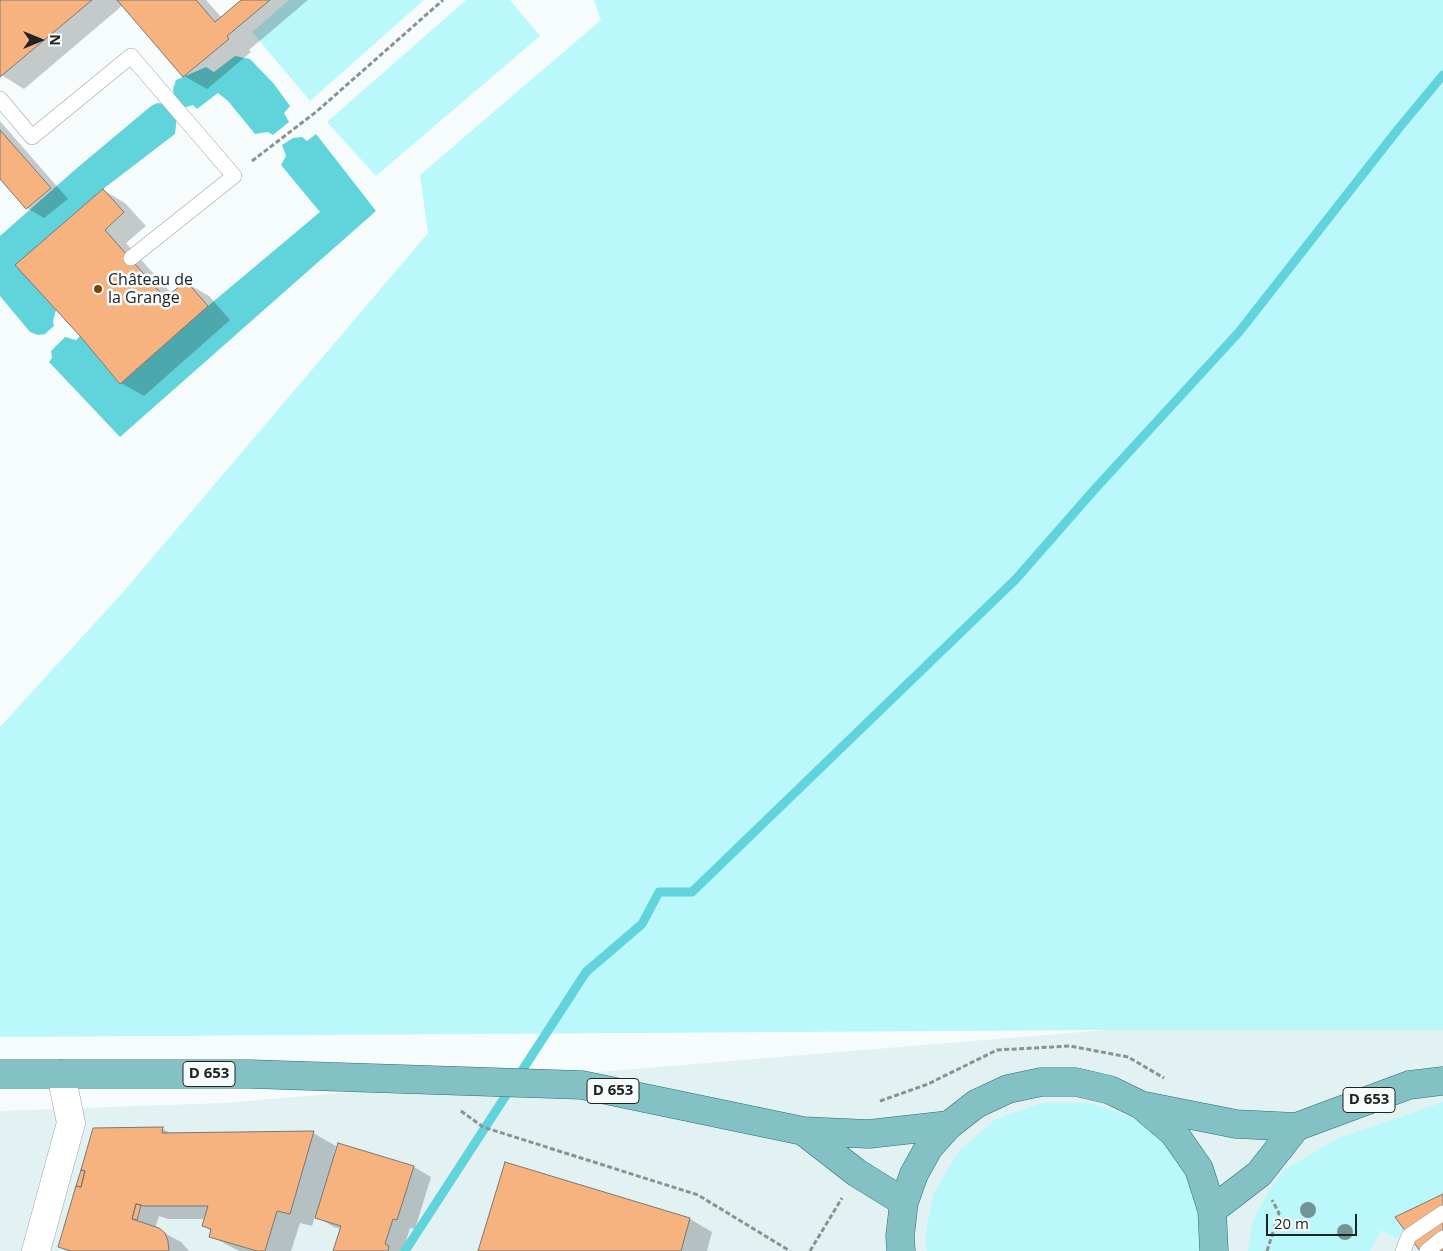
<!DOCTYPE html>
<html>
<head>
<meta charset="utf-8">
<style>
  body { margin:0 }
  #map { position:relative; width:1443px; height:1251px; overflow:hidden; background:#f6fcfc; font-family:"Open Sans",sans-serif }
  canvas { display:block }
  .north { position:absolute; left:15px; top:15px; width:50px; height:50px; -webkit-text-stroke:4px #f6fcfc; paint-order:stroke; rotate:90deg; font-size:14px; font-weight:700; line-height:20px; text-align:center; color:#212323 }
  .north::after { content:''; display:block; margin:auto; width:18px; height:22px; background:#212323; clip-path:polygon(50% 0,100% 100%,50% 72%,0 100%) }
  .scale { position:absolute; left:1266px; top:1214px; width:91px; height:22px; box-sizing:border-box; border:2px solid #212323; border-top:0; padding-left:6px; font-size:15px; line-height:18px; white-space:nowrap; color:#212323; -webkit-text-stroke:4px #f6fcfc; paint-order:stroke }
</style>
</head>
<body>
<div id="map">
<canvas width="1443" height="1251"></canvas>
<div class="north">N</div>
<div class="scale">20 m</div>
</div>
<script>
const g = document.querySelector('canvas').getContext('2d');
g.lineJoin = 'round';
function fill(path, color) {
  g.fillStyle = color;
  g.fill(path, 'evenodd');
}
function toPath(rows) {
  const path = new Path2D();
  for (const r of rows) {
    path.moveTo(r[0], r[1]);
    for (let i = 2; i < r.length; i += 2) path.lineTo(r[i], r[i + 1]);
  }
  return path;
}
function trace(path, color, width, dash) {
  g.strokeStyle = color;
  g.lineWidth = width;
  g.lineCap = dash ? 'butt' : 'round';
  g.setLineDash(dash || []);
  g.stroke(path);
}
function drawText(font, color, halo, rows, align = 'center') {
  g.font = font + ' "Open Sans",sans-serif';
  g.lineWidth = 5;
  g.setLineDash([]);
  g.textBaseline = 'middle';
  g.strokeStyle = halo;
  g.fillStyle = color;
  for (const [text, x, y, turn = 0] of rows) {
    g.save();
    g.translate(x, y);
    g.rotate((+turn || 0) * Math.PI / 180);
    g.textAlign = isNaN(turn) ? turn : align;
    if (halo) g.strokeText(text, 0, 0);
    g.fillText(text, 0, 0);
    g.restore();
  }
}
const built = toPath([
  [1105,1030,1443,1030,1443,1251,0,1251,0,1111,223,1103]
]);
const green = toPath([
  [289,0,424,0,310,101,252,32],
  [466,0,510,0,540,36,376,176,327,122],
  [594,0,1443,0,1443,1030,1105,1030,0,1037,0,727,124,591,428,233,420,175,601,20],
  [1443,1102,1443,1194,1395,1216,1403,1227,1398,1239,1381,1230,1370,1251,1248,1251,1252,1223,1268,1192,1284,1170,1339,1138],
  [1041,1103,1090,1103,1136,1119,1174,1151,1199,1193,1206,1251,927,1251,925,1238,933,1194,958,1152,995,1120]
]);
const water = toPath([
  [235,56,250,59,274,84,290,106,284,113,289,122,273,135,268,132,255,134,228,101,218,93,197,109,193,105,183,108,174,96,173,89,176,80,206,67,214,72],
  [157,103,166,104,177,116,175,134,103,189,16,265,56,310,53,321,54,326,45,334,38,335,30,332,0,296,0,236,77,168,151,106],
  [316,134,376,211,120,437,49,362,52,358,51,351,65,337,76,340,80,336,120,384,208,306,320,212,281,165,286,156,282,145,293,138,302,137,307,141]
]);
const shadow = toPath([
  [0,0,206,0,222,18,243,0,308,0,249,50,251,52,207,89,184,76,123,5,24,89,0,74],
  [0,121,68,199,44,218,27,208,0,177],
  [103,190,125,203,146,226,126,243,172,294,186,283,209,296,230,320,144,396,121,383,81,336],
  [94,1129,163,1129,172,1134,313,1133,336,1146,334,1153,414,1167,431,1177,415,1229,410,1228,403,1251,335,1251,341,1229,334,1227,315,1216,312,1226,300,1223,291,1251,239,1251,211,1236,212,1231,203,1226,206,1219,168,1219,159,1216,155,1228,181,1242,189,1251,67,1251,60,1247],
  [506,1164,690,1219,712,1232,707,1251,480,1251]
]);
const stream = toPath([
  [405,1251,586,972,642,924,659,892,692,892,1016,579,1094,490,1239,332,1399,128,1443,75]
]);
const building = toPath([
  [0,0,92,0,0,77,0,0],
  [117,0,196,0,215,22,241,0,270,0,227,36,229,39,183,77,117,0],
  [0,130,51,188,26,209,0,179,0,130],
  [103,189,124,212,105,230,165,298,186,281,208,306,120,384,80,336,15,265,103,189],
  [163,1127,162,1133,314,1131,290,1214,277,1211,265,1251,257,1251,209,1237,211,1229,202,1226,208,1206,144,1206,136,1204,132,1219,159,1228,165,1233,168,1241,169,1251,71,1251,58,1247,76,1186,81,1187,85,1171,81,1170,93,1128,163,1127],
  [338,1143,414,1166,397,1220,393,1219,385,1244,389,1246,388,1251,333,1251,341,1226,315,1218,338,1143],
  [505,1162,690,1218,681,1251,478,1251,505,1162],
  [81,1170,85,1171,81,1187,76,1186,81,1170],
  [1443,1194,1443,1251,1420,1251,1395,1217,1443,1194],
  [136,1204,141,1205,137,1220,132,1219,136,1204]
]);
const path = toPath([
  [252,161,316,112,443,0],
  [880,1101,928,1084,997,1050,1070,1046,1128,1057,1164,1078],
  [461,1111,483,1127,698,1195,790,1251],
  [810,1251,842,1198],
  [1267,1251,1279,1213,1272,1200]
]);
const service = toPath([
  [0,99,32,137,131,56,234,176,131,258],
  [1403,1251,1409,1236,1443,1213],
  [1427,1251,1443,1238]
]);
const minor = toPath([
  [36,1251,71,1123,61,1074]
]);
const primary = toPath([
  [0,1074,250,1074,582,1085,803,1131,869,1134,949,1125],
  [1145,1106,1236,1124,1296,1127,1409,1085,1443,1081],
  [803,1131,857,1173,904,1202],
  [1212,1210,1259,1174,1296,1127],
  [901,1251,900,1236,904,1202,914,1174,929,1147,949,1125,976,1104,1008,1089,1041,1082,1076,1082,1110,1090,1141,1105,1174,1133,1199,1169,1212,1210,1214,1251]
]);
const trees = [
  [1308,1210],
  [1345,1232]
];
const markers = [
  [98,289,5,"#814400"]
];
const shields = [
  [209,1074,52],
  [613,1091,52],
  [1369,1100,52]
];
const shieldNames = [
  ["D 653",209,1074],
  ["D 653",613,1091],
  ["D 653",1369,1100]
];
const poiNames = [
  ["Château de",108,280],
  ["la Grange",108,298]
];
fill(built, '#e2f1f2');
fill(green, '#baf8fc');
fill(water, '#61d3da');
fill(shadow, '#0003');
trace(stream, '#61d3da', 9);
fill(building, '#f6b37f');
trace(building, '#7b7775', 1);
trace(service, '#9ea3a4', 16);
trace(minor, '#9ea3a4', 29);
trace(primary, '#2b6f74', 29);
trace(path, '#8d9191', 3, [5, 2.5]);
trace(service, '#fff', 15);
trace(minor, '#fff', 28);
trace(primary, '#83c1c5', 28);
g.fillStyle = '#729495';
for (const [x, y] of trees) {
  g.beginPath();
  g.arc(x, y, 8, 0, 2 * Math.PI);
  g.fill();
}
for (const [x, y, r, color] of markers) {
  const dot = new Path2D();
  dot.arc(x, y, r, 0, 2 * Math.PI);
  g.fillStyle = color;
  g.fill(dot);
  trace(dot, '#f6fcfc', 2);
}
for (const [x, y, w] of shields) {
  const box = new Path2D();
  box.roundRect(x - w / 2, y - 12.5, w, 25, 4);
  g.fillStyle = '#f6fcfc';
  g.fill(box);
  trace(box, '#212323', 1);
}
drawText('bold 15px', '#212323', null, shieldNames);
drawText('16px', '#212323', '#f6fcfc', poiNames, 'left');
</script>
</body>
</html>
